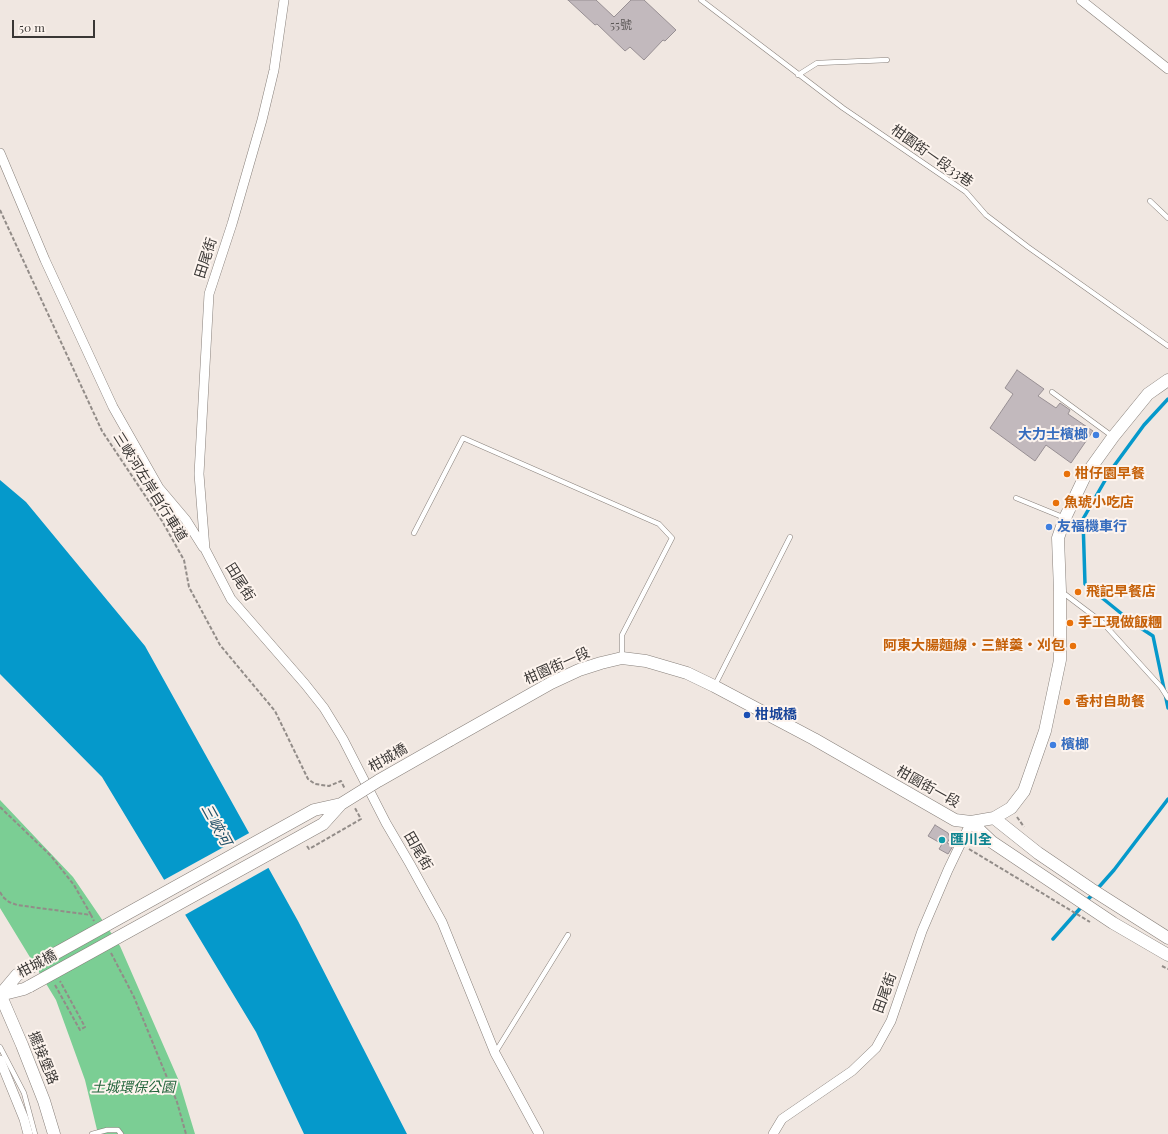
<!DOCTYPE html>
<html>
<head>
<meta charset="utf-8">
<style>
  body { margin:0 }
  #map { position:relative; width:1168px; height:1134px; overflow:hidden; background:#f0e7e1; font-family:"Playfair Display",serif }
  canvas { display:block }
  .scale { position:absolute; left:12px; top:20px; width:83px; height:18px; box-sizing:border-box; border:2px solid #3a3735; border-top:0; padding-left:5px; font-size:12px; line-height:14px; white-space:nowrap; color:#3a3735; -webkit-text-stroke:3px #fdf4ee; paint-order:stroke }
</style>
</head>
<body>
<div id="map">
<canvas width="1168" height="1134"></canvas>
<div class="scale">50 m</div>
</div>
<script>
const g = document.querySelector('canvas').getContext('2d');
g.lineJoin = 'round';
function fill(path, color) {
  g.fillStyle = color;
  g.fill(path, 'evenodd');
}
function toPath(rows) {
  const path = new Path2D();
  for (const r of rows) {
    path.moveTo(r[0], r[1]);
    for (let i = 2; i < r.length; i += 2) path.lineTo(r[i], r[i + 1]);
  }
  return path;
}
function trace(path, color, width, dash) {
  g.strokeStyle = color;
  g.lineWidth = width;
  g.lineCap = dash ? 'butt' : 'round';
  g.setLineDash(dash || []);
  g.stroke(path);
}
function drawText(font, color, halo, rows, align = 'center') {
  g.font = font + ' "Playfair Display","Noto Sans TC",serif';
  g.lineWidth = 4;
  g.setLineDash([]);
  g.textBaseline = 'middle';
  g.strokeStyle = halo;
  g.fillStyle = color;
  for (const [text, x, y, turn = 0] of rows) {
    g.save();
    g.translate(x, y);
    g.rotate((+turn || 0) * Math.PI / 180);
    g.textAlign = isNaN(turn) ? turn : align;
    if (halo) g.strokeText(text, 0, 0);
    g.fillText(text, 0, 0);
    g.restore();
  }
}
const green = toPath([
  [0,800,73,877,120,946,179,1081,195,1134,98,1134,85,1080,56,1000,0,908]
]);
const water = toPath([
  [0,480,26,502,145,646,298,921,407,1134,304,1134,256,1032,102,777,0,674]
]);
const pier = toPath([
  [251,832,270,867,183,916,162,881]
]);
const stream = toPath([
  [1168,399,1144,425,1111,470,1083,519,1085,584,1133,623,1153,636,1168,708],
  [1053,939,1114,870,1168,799]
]);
const building = toPath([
  [568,0,596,0,614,17,631,0,644,0,676,30,665,41,663,40,644,60,630,47,625,51,597,24,595,25,568,0],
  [1017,370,1044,389,1038,396,1056,408,1060,403,1070,410,1068,414,1093,431,1071,463,1046,445,1035,461,990,428,1013,394,1005,388,1017,370],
  [935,825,948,833,950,838,947,843,953,846,948,854,939,849,942,844,928,836,935,825]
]);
const path = toPath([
  [0,210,102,431,162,521,184,560,189,587,220,645,275,711,308,779,315,784,329,786,341,781,345,789],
  [0,807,51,856,74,885,91,915],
  [1017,817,1024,827],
  [307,846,309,849,361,819,355,808],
  [969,849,1090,922],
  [0,892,3,897,9,902,17,905,91,915,94,921],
  [111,953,134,997,177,1102,186,1134],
  [1162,966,1168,969],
  [55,985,80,1030,85,1027,60,981]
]);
const lane = toPath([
  [701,0,843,108,966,192,986,215,1028,247,1168,346],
  [798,75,817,63,887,60],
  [1150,201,1168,218],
  [1052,392,1112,436],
  [1016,498,1065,518],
  [414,533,463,438,659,524,672,538,622,635,622,657],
  [1062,592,1103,623,1161,687,1168,698],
  [715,685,790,537],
  [0,1047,24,1093,35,1134],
  [495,1053,568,935],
  [92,1134,107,1130,118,1130,121,1134]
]);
const street = toPath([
  [284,0,274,70,262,120,232,224,209,294,199,474,205,549,231,599,305,684,324,708,343,739,386,823,410,864,442,922,495,1053,539,1134],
  [1081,0,1168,69],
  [0,153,45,260,113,407,159,488,186,520,203,547],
  [0,1060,24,1119,28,1134],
  [773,1134,782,1119,852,1071,876,1048,891,1021,922,931,948,870,971,822]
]);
const secondary = toPath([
  [450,740,551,683,579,670,601,663,622,658,646,661,687,673,714,686,814,739,955,820,971,822,994,818,1011,808,1024,791,1045,731,1060,660,1060,591,1058,538,1065,518,1085,476,1113,437,1148,394,1168,380],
  [994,818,1038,853,1091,889,1168,938],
  [971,822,992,842,1113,923,1168,955],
  [0,994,22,1045,44,1101,54,1134],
  [0,995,17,975,22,972],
  [0,995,24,989,30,986]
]);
const secondaryBridge = toPath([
  [22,972,314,810,341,804],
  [30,986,323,824,341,804,378,781,450,740]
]);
const markers = [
  [1096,435,4,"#3f7fe0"],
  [1067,474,4,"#e8710a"],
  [1056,503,4,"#e8710a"],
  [1049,527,4,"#3f7fe0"],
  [1078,592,4,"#e8710a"],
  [1070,623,4,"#e8710a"],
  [1073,646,4,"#e8710a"],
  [1067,702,4,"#e8710a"],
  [747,715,4,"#1a4fb4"],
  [1053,745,4,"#3f7fe0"],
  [942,840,4,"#0f9aa8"]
];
const numberNames = [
  ["55號",621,25]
];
const streetNames = [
  ["柑園街一段33巷",932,156,35],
  ["田尾街",206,258,-72],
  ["三峽河左岸自行車道",150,487,58],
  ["田尾街",240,582,58],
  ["柑園街一段",557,666,-24],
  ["柑城橋",388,758,-30],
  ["柑園街一段",928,787,29],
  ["田尾街",418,851,60],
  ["柑城橋",37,964,-28],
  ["田尾街",885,993,-70],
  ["擺接堡路",43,1058,68]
];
const shopNames = [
  ["大力士檳榔",1088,435,"right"],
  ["友福機車行",1057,527],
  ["檳榔",1061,745]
];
const foodNames = [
  ["柑仔園早餐",1075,474],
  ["魚琥小吃店",1064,503],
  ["飛記早餐店",1086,592],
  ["手工現做飯糰",1078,623],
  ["阿東大腸麵線‧三鮮羹‧刈包",1065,646,"right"],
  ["香村自助餐",1075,702]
];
const transitNames = [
  ["柑城橋",755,715]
];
const cultureNames = [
  ["匯川全",950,840]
];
const parkNames = [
  ["土城環保公園",133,1088]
];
const waterNames = [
  ["三峽河",216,825,61]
];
fill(green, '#7bce94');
fill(water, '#0599cb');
fill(pier, '#f0e7e1');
trace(stream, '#0599cb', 3.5);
fill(building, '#c2b9bd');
trace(building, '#978f93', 1);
trace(lane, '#88807b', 5.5);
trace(street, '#88807b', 10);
trace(secondary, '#88807b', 13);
trace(path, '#928c88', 2, [4, 2]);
trace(lane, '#fff', 4.5);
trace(street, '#fff', 9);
trace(secondary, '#fff', 12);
trace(secondaryBridge, '#88807b', 13, []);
trace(secondaryBridge, '#fff', 12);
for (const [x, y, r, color] of markers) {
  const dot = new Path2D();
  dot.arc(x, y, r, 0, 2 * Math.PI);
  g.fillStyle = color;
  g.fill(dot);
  trace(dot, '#fdf4ee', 1.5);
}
drawText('12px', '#5c5857', null, numberNames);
drawText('14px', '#3a3735', '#fdf4ee', streetNames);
drawText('bold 14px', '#366cbe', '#fdf4ee', shopNames, 'left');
drawText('bold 14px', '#c56008', '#fdf4ee', foodNames, 'left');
drawText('bold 14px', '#164399', '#fdf4ee', transitNames, 'left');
drawText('bold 14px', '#0d838f', '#fdf4ee', cultureNames, 'left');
drawText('italic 14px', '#22643b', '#fdf4ee', parkNames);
drawText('italic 15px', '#24536a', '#fdf4ee', waterNames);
</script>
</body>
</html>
